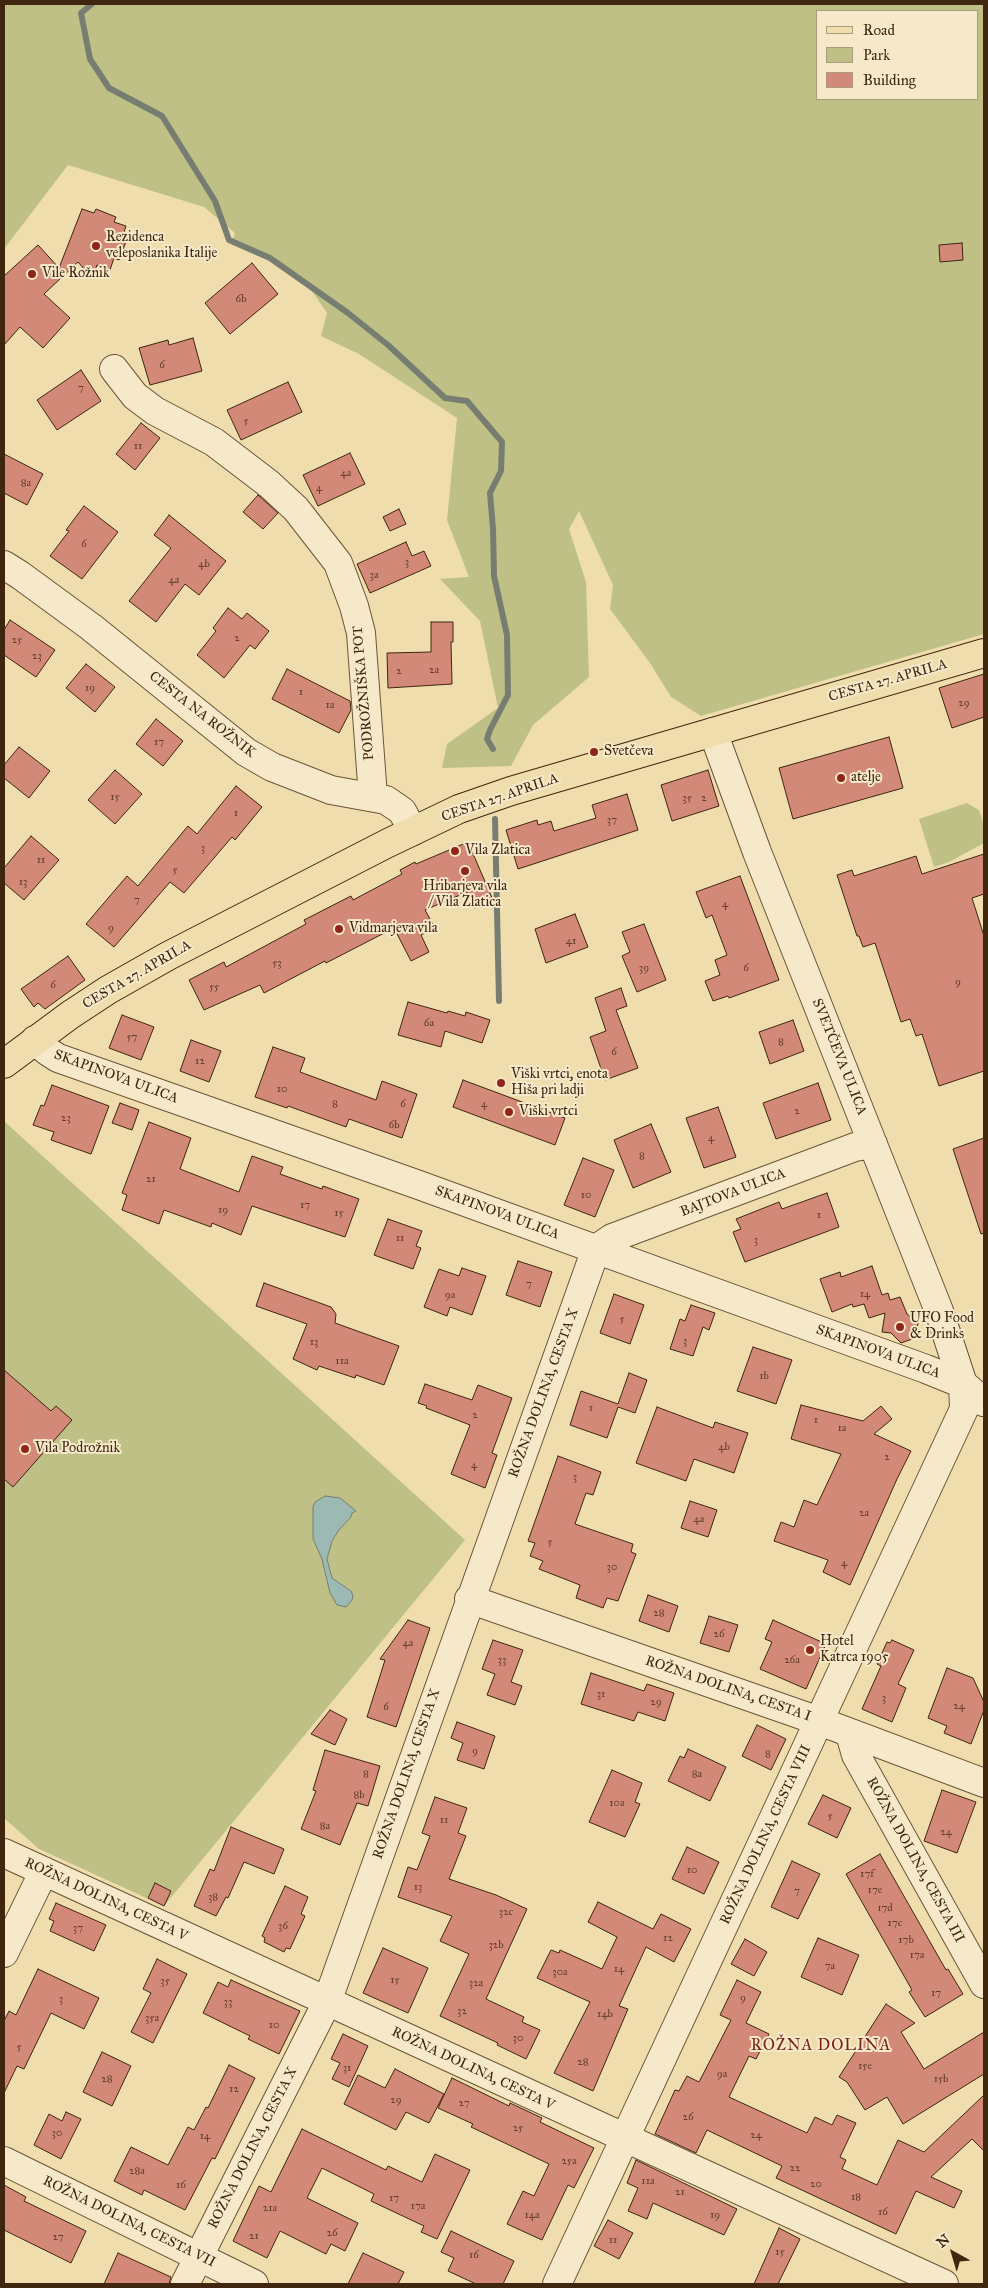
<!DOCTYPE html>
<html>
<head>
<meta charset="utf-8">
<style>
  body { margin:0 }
  #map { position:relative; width:988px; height:2288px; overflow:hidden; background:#efddad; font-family:"IM FELL Great Primer",serif }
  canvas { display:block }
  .frame { position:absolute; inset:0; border:5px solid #40250f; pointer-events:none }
  .legend { position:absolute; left:816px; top:10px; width:162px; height:90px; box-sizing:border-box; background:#f5e9ca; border:1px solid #ad9b7f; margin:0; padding:6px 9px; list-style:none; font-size:15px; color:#40250f }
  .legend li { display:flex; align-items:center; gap:10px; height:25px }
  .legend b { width:25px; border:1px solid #ad9b7f }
  .north { position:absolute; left:928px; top:2228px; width:50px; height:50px; -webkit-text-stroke:4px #f5e9ca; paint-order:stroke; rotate:321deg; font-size:14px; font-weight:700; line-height:20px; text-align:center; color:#40250f }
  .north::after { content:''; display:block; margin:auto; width:18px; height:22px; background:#40250f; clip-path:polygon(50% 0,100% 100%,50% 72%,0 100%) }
</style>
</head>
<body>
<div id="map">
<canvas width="988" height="2288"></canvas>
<div class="frame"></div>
<ul class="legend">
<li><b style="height:6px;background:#efddad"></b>Road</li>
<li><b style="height:14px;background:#bec086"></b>Park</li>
<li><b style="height:14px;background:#d28977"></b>Building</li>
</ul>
<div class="north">N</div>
</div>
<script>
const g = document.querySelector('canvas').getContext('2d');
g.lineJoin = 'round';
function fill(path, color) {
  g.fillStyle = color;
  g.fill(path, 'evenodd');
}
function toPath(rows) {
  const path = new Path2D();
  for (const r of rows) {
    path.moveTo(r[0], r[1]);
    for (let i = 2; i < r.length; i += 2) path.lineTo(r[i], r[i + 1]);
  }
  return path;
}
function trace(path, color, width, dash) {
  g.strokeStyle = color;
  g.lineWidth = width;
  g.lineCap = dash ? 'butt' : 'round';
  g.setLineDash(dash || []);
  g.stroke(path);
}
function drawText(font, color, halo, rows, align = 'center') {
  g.font = font + ' "IM FELL Great Primer",serif';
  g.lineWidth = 4;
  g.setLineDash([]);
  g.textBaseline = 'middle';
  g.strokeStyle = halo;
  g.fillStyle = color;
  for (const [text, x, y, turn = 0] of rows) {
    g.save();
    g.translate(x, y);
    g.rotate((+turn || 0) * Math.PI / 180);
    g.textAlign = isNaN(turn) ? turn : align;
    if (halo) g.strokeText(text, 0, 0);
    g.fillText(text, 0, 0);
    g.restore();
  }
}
const green = toPath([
  [4,4,984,4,984,634,701,716,671,697,650,663,610,609,613,585,579,511,569,529,586,582,589,677,533,725,511,766,442,768,447,744,498,708,480,621,440,579,469,577,447,520,457,418,359,354,321,336,327,313,303,278,232,242,235,233,204,207,68,165,4,249],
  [817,11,977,11,977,99,817,99],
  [967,803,979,810,984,825,984,843,949,862,934,867,919,819],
  [4,1121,465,1540,164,1906,39,1849,4,1818]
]);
const water = toPath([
  [325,1496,340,1498,356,1511,352,1513,351,1517,338,1531,332,1541,327,1559,332,1578,351,1591,353,1596,352,1600,346,1607,337,1605,330,1593,322,1559,313,1539,313,1507,315,1502,325,1496]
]);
const stream = toPath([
  [92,4,81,13,90,59,109,88,162,116,215,201,229,240,270,258,348,313,388,345,445,398,467,401,502,442,501,471,490,493,493,529,494,576,507,635,508,695,490,730,487,739,493,749],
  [495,819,499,1001]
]);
const building = toPath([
  [82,209,94,213,96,209,116,217,114,222,126,226,122,238,127,239,119,260,114,258,110,270,97,265,92,278,78,262,44,294,70,318,43,348,20,327,4,345,4,276,38,245,59,268,82,209],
  [962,243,963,260,940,262,939,245,962,243],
  [252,263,278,294,230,334,205,303,252,263],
  [193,338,202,371,150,385,139,348,168,340,169,345,193,338],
  [81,370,101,401,57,430,37,400,81,370],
  [288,382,302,412,241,440,227,410,288,382],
  [141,423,160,438,135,470,116,454,141,423],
  [350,453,365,484,318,506,303,475,350,453],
  [4,454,43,474,27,505,4,493,4,454],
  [258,495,278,513,263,529,243,512,258,495],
  [84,506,118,532,82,579,50,556,69,531,66,530,84,506],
  [399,509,406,524,390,531,383,517,399,509],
  [169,515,226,561,199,595,185,584,156,622,129,601,171,548,154,535,169,515],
  [406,542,412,556,424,551,431,566,370,593,357,564,406,542],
  [228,608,242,619,247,613,269,631,255,649,250,645,224,678,197,655,216,631,213,628,228,608],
  [10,620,55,650,36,677,4,655,4,630,10,620],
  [431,622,453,622,453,642,451,642,452,684,388,688,387,653,431,652,431,622],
  [86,664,115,687,95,712,66,688,86,664],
  [287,669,350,701,351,710,339,733,272,699,287,669],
  [984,674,984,717,952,728,939,688,984,674],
  [156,719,183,741,163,766,136,744,156,719],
  [889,737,903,788,793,819,779,768,889,737],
  [19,747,50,771,29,798,4,778,4,765,19,747],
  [115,770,142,794,115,824,88,800,115,770],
  [708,770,719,806,672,821,661,785,708,770],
  [236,786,262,807,235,840,232,837,184,893,170,882,114,947,86,924,127,876,138,886,188,826,197,834,236,786],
  [627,794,638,830,518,869,506,830,537,820,538,825,551,821,554,831,596,818,592,805,627,794],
  [31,836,59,860,24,900,4,883,4,868,31,836],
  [468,842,493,900,474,908,467,892,425,910,435,928,421,935,429,952,411,961,394,928,326,963,325,961,264,993,260,985,204,1010,189,980,224,962,226,967,306,924,304,920,351,896,353,900,402,874,400,870,415,862,416,864,468,842],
  [984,854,984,894,972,898,984,936,984,1071,939,1086,922,1034,916,1036,910,1019,901,1022,875,943,863,947,859,936,857,936,837,875,852,870,854,876,916,856,922,874,984,854],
  [740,876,779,980,729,998,728,996,713,1001,705,981,720,975,715,960,727,955,712,915,706,918,696,892,740,876],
  [575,914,588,947,546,963,535,929,575,914],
  [644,924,666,980,637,992,622,956,630,952,622,932,644,924],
  [68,956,85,980,45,1009,38,1003,34,1007,21,989,68,956],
  [621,988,627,1006,616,1010,638,1068,605,1080,590,1037,606,1031,595,998,621,988],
  [408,1002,447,1013,448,1011,465,1016,466,1012,490,1020,482,1043,445,1031,441,1047,398,1035,408,1002],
  [122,1015,154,1027,141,1060,109,1048,122,1015],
  [793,1020,804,1051,770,1064,759,1032,793,1020],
  [191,1040,221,1051,209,1082,180,1071,191,1040],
  [273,1047,305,1058,300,1072,376,1100,382,1081,417,1094,402,1138,349,1119,346,1127,288,1106,287,1108,255,1097,273,1047],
  [463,1080,565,1118,555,1145,453,1107,463,1080],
  [818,1083,831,1120,776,1139,763,1103,818,1083],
  [52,1085,109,1106,91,1154,51,1140,54,1132,33,1125,41,1105,44,1106,52,1085],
  [120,1103,139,1110,132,1130,112,1123,120,1103],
  [718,1107,736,1157,704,1168,686,1118,718,1107],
  [149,1122,191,1138,180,1169,239,1192,252,1156,283,1167,280,1174,322,1189,323,1186,359,1199,345,1237,252,1206,241,1235,212,1223,211,1227,164,1210,159,1224,122,1210,127,1195,122,1193,149,1122],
  [651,1124,671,1172,633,1188,614,1140,651,1124],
  [984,1138,984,1233,981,1234,953,1149,984,1138],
  [583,1158,614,1170,595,1217,564,1205,583,1158],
  [827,1193,839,1227,745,1262,733,1232,741,1229,736,1219,779,1202,782,1209,827,1193],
  [388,1219,422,1231,416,1246,421,1248,413,1269,374,1255,388,1219],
  [518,1261,552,1272,540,1307,506,1295,518,1261],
  [872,1266,882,1295,888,1293,890,1300,900,1297,907,1314,918,1323,915,1338,901,1343,891,1333,882,1332,885,1313,869,1318,864,1304,853,1307,852,1304,832,1312,820,1279,840,1272,841,1277,872,1266],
  [462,1268,486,1276,472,1315,450,1307,447,1316,424,1307,439,1269,459,1276,462,1268],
  [264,1283,331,1307,336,1314,335,1323,399,1346,384,1385,356,1375,355,1378,319,1366,317,1370,293,1359,307,1324,256,1306,264,1283],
  [614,1294,644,1305,630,1344,600,1333,614,1294],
  [691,1305,715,1313,709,1330,703,1327,693,1356,670,1349,680,1319,685,1321,691,1305],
  [753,1347,792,1360,776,1404,737,1391,753,1347],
  [4,1370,51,1411,56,1406,72,1420,13,1487,4,1479,4,1370],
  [629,1373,647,1380,635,1413,618,1407,607,1438,570,1425,581,1391,618,1404,629,1373],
  [425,1384,472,1400,478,1385,512,1398,492,1453,497,1455,485,1488,451,1474,470,1425,426,1408,427,1406,418,1403,425,1384],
  [801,1405,863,1421,881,1406,892,1419,874,1434,911,1451,897,1479,850,1585,823,1572,828,1560,774,1541,781,1522,794,1527,804,1500,817,1505,841,1454,791,1439,801,1405],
  [657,1407,713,1428,715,1422,748,1433,734,1473,694,1459,686,1481,636,1463,657,1407],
  [558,1456,601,1472,593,1495,586,1493,575,1524,633,1544,631,1552,636,1554,618,1601,607,1598,603,1608,576,1598,580,1585,539,1569,543,1561,530,1556,535,1543,528,1541,558,1456],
  [690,1501,717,1510,708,1537,681,1528,690,1501],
  [648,1595,678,1606,669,1632,639,1621,648,1595],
  [709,1616,738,1625,729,1652,700,1643,709,1616],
  [408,1620,430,1628,396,1727,367,1717,385,1660,380,1659,408,1620],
  [773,1620,826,1644,806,1689,760,1669,772,1642,765,1639,773,1620],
  [493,1640,523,1650,511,1682,522,1686,515,1705,487,1695,495,1674,482,1669,493,1640],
  [892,1640,914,1650,898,1684,906,1688,892,1722,862,1709,881,1666,877,1664,887,1642,890,1643,892,1640],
  [947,1668,973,1678,984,1702,984,1710,971,1744,944,1733,947,1726,928,1718,947,1668],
  [591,1673,644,1691,647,1684,674,1693,665,1721,638,1712,634,1721,581,1704,591,1673],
  [330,1710,347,1719,335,1745,311,1734,330,1710],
  [457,1722,495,1736,484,1769,457,1760,463,1743,451,1738,457,1722],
  [757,1725,786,1739,771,1770,742,1756,757,1725],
  [688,1749,726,1767,710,1801,668,1781,680,1756,684,1758,688,1749],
  [325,1750,380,1766,368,1806,357,1803,340,1845,301,1829,316,1791,313,1790,325,1750],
  [612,1770,642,1783,635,1802,640,1804,625,1837,589,1822,612,1770],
  [942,1790,976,1802,957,1853,924,1841,942,1790],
  [823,1795,851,1808,837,1838,808,1824,823,1795],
  [435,1797,467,1808,458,1833,466,1836,449,1879,496,1895,527,1909,486,1999,524,2017,522,2022,540,2030,526,2059,497,2045,498,2043,440,2016,469,1954,440,1941,452,1916,398,1897,408,1867,417,1870,430,1836,422,1833,435,1797],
  [231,1827,284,1849,274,1874,244,1862,228,1898,226,1897,216,1916,194,1906,210,1869,214,1871,231,1827],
  [687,1847,719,1862,704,1894,672,1879,687,1847],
  [880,1854,946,1970,948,1969,963,1994,925,2017,909,1992,912,1990,846,1874,880,1854],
  [792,1861,820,1874,798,1919,771,1907,792,1861],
  [155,1883,171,1891,164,1906,148,1898,155,1883],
  [285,1886,308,1897,301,1914,305,1916,290,1949,286,1948,284,1952,264,1942,265,1938,262,1936,285,1886],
  [598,1902,653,1929,661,1914,691,1929,674,1962,646,1947,619,2006,628,2009,593,2091,554,2073,590,2002,537,1978,551,1950,559,1953,560,1950,602,1969,617,1937,588,1922,598,1902],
  [56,1903,106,1925,94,1951,50,1931,54,1921,49,1919,56,1903],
  [818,1938,859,1955,842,1995,801,1977,818,1938],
  [745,1939,767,1952,754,1976,731,1964,745,1939],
  [383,1948,428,1968,408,2013,363,1993,383,1948],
  [157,1959,187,1974,153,2043,131,2032,151,1993,143,1989,157,1959],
  [38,1969,99,1998,84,2029,51,2013,24,2069,17,2066,4,2093,4,2021,9,2011,16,2015,38,1969],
  [231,1980,300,2011,279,2054,248,2039,250,2036,203,2013,218,1982,228,1987,231,1980],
  [737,1980,761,1992,746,2023,769,2034,756,2059,749,2056,729,2097,807,2133,815,2117,832,2125,837,2115,856,2123,840,2157,846,2160,842,2169,877,2185,898,2140,924,2152,984,2095,984,2151,972,2139,931,2177,962,2191,954,2208,916,2191,896,2234,776,2178,782,2166,707,2130,696,2153,655,2134,675,2090,679,2091,687,2076,699,2082,731,2020,720,2015,737,1980],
  [886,2004,915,2023,901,2032,924,2069,984,2032,984,2074,903,2124,887,2097,865,2110,847,2082,839,2077,886,2004],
  [343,2034,368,2046,349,2087,332,2079,340,2063,331,2059,343,2034],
  [102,2052,131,2066,112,2106,83,2092,102,2052],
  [229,2065,255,2078,215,2159,212,2158,185,2210,144,2190,142,2195,114,2181,131,2147,168,2165,188,2127,194,2130,206,2107,208,2108,229,2065],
  [395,2069,444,2094,429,2123,406,2112,396,2130,344,2104,358,2075,385,2088,395,2069],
  [452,2078,509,2106,510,2103,542,2118,540,2122,594,2148,574,2188,568,2185,542,2240,507,2224,523,2191,534,2196,549,2164,471,2127,473,2124,438,2108,452,2078],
  [66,2112,81,2119,61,2159,34,2145,49,2114,62,2121,66,2112],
  [302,2129,386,2170,388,2166,422,2182,435,2154,470,2170,437,2239,421,2232,424,2226,371,2201,374,2194,322,2168,307,2198,358,2223,345,2251,331,2244,326,2254,280,2231,267,2258,233,2241,259,2186,271,2192,302,2129],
  [636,2160,737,2209,724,2235,653,2203,647,2219,628,2211,638,2188,627,2183,636,2160],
  [4,2185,26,2197,24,2201,86,2231,71,2263,4,2230,4,2185],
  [608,2220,633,2233,619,2259,594,2246,608,2220],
  [779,2228,800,2239,778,2284,754,2284,779,2228],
  [451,2231,514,2261,503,2284,476,2284,448,2271,454,2258,441,2252,451,2231],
  [118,2253,171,2277,169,2284,104,2284,118,2253],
  [363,2253,404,2272,398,2284,348,2284,363,2253]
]);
const minor = toPath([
  [114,369,135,396,155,411,214,442,269,484,296,509,338,563,354,606,361,633,373,797],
  [4,565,20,575,91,627,246,752,272,767,331,790,386,800,402,811,413,831],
  [35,1040,47,1051,58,1058,416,1184,926,1369,963,1384,984,1402],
  [469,1599,819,1721,984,1783],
  [850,1734,856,1755,984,1984],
  [4,1853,944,2284],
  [4,1953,44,1871],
  [4,2161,254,2284],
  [185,2284,327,2002,596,1249,612,1238,855,1147,873,1144],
  [557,2284,964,1409,963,1384,939,1311,757,852,713,732]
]);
const major = toPath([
  [4,1064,70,1015,108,990,168,956,388,843,459,809,511,791,984,653]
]);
const markers = [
  [96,246,5,"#8f2418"],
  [32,274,5,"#8f2418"],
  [594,752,5,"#8f2418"],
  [841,778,5,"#8f2418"],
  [455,851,5,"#8f2418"],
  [465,871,5,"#8f2418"],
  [339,929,5,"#8f2418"],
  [501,1083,5,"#8f2418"],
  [509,1112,5,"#8f2418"],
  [900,1327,5,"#8f2418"],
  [25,1449,5,"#8f2418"],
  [810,1650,5,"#8f2418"]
];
const numberNames = [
  ["6b",241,299],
  ["6",162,365],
  ["7",81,388],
  ["5",246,421],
  ["11",138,446],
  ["4a",346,473],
  ["8a",26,483],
  ["4",319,488],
  ["6",84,544],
  ["3",407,562],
  ["4b",204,564],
  ["3a",374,575],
  ["4a",174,580],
  ["2",237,638],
  ["25",17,640],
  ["23",37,656],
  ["2a",434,670],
  ["2",399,671],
  ["19",90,688],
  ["1",301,692],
  ["29",964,703],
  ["1a",330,705],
  ["17",159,742],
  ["15",115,797],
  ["35",687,798],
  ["2",704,798],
  ["1",236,813],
  ["37",612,820],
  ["3",203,848],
  ["11",41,860],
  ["5",175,870],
  ["13",23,882],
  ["7",137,900],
  ["4",725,904],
  ["9",111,928],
  ["41",571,941],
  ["53",277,963],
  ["39",644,968],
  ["6",746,968],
  ["9",958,982],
  ["6",53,985],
  ["55",214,987],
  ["6a",429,1023],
  ["57",132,1037],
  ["8",781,1042],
  ["6",614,1052],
  ["12",200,1061],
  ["10",282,1089],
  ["8",335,1104],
  ["6",403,1104],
  ["4",484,1104],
  ["2",797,1111],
  ["23",66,1118],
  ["6b",394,1125],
  ["4",711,1138],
  ["8",642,1156],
  ["21",151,1179],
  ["10",586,1195],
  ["17",305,1205],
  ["19",223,1210],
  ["15",339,1213],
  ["1",819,1215],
  ["11",400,1238],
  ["3",756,1240],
  ["7",529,1284],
  ["14",865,1294],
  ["9a",450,1295],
  ["5",622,1319],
  ["3",685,1341],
  ["13",314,1342],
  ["11a",342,1361],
  ["1b",764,1376],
  ["1",591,1408],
  ["2",475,1415],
  ["1",816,1420],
  ["1a",842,1428],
  ["4b",724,1447],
  ["2",887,1457],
  ["4",474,1465],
  ["3",575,1477],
  ["2a",864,1513],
  ["4a",699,1519],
  ["5",550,1542],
  ["4",844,1563],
  ["30",612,1567],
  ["28",659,1613],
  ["26",719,1634],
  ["4a",408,1643],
  ["33",502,1660],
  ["26a",792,1660],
  ["31",601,1694],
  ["3",884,1698],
  ["29",656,1702],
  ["24",959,1706],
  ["6",386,1707],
  ["9",475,1751],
  ["8",768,1754],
  ["8",366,1774],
  ["8a",697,1774],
  ["8b",359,1795],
  ["10a",617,1803],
  ["5",830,1816],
  ["11",444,1820],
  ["8a",325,1826],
  ["24",946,1832],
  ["10",692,1870],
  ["17f",867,1874],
  ["13",418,1887],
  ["17e",875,1890],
  ["7",797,1891],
  ["38",213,1897],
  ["17d",885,1908],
  ["32c",506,1912],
  ["17c",895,1923],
  ["36",283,1926],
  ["37",78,1928],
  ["12",668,1938],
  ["17b",906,1940],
  ["32b",496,1945],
  ["17a",917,1955],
  ["7a",830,1966],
  ["14",619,1969],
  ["30a",560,1972],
  ["15",395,1980],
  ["35",165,1981],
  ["32a",476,1983],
  ["17",936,1993],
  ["9",743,1998],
  ["3",61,1999],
  ["33",228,2002],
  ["32",462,2011],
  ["14b",605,2014],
  ["35a",152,2018],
  ["10",274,2025],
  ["30",518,2038],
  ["5",19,2047],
  ["28",583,2062],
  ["15e",865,2066],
  ["31",347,2068],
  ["9a",722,2074],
  ["28",107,2079],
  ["15b",941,2079],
  ["12",234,2089],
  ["29",396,2100],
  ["27",464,2103],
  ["26",688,2117],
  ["25",518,2128],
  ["30",57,2133],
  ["24",756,2135],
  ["14",205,2136],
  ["25a",569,2161],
  ["22",795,2168],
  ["28a",137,2171],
  ["11a",648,2181],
  ["20",816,2184],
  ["16",181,2185],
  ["21",680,2192],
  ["18",856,2197],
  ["17",394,2198],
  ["17a",418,2206],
  ["21a",270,2208],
  ["16",883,2212],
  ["14a",532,2215],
  ["19",715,2215],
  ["26",332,2233],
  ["21",254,2236],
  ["27",58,2237],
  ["11",613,2240],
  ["15",780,2252],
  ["16",474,2255]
];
const poiNames = [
  ["Rezidenca",106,238],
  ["veleposlanika Italije",106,254],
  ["Vile Rožnik",42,274],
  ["Svetčeva",604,752],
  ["atelje",851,778],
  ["Vila Zlatica",465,851],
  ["Hribarjeva vila",465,887,"center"],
  ["/ Vila Zlatica",465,903,"center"],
  ["Vidmarjeva vila",349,929],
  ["Viški vrtci, enota",511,1075],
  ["Hiša pri ladji",511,1091],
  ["Viški vrtci",519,1112],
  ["UFO Food",910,1319],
  ["& Drinks",910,1335],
  ["Vila Podrožnik",35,1449],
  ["Hotel",820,1642],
  ["Katrca 1905",820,1658]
];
const streetNames = [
  ["CESTA 27. APRILA",888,681,-16],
  ["PODROŽNIŠKA POT",364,693,-95],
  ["CESTA NA ROŽNIK",202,715,38],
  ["CESTA 27. APRILA",500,798,-19],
  ["CESTA 27. APRILA",137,975,-30],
  ["SVETČEVA ULICA",839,1057,68],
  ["SKAPINOVA ULICA",116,1077,20],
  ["BAJTOVA ULICA",733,1193,-21],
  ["SKAPINOVA ULICA",497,1213,20],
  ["SKAPINOVA ULICA",878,1352,20],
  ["ROŽNA DOLINA, CESTA X",544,1393,-70],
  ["ROŽNA DOLINA, CESTA I",728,1689,19],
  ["ROŽNA DOLINA, CESTA X",407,1774,-71],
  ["ROŽNA DOLINA, CESTA VIII",766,1835,-65],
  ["ROŽNA DOLINA, CESTA III",915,1860,61],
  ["ROŽNA DOLINA, CESTA V",106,1900,25],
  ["ROŽNA DOLINA, CESTA V",473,2069,25],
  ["ROŽNA DOLINA, CESTA X",253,2148,-63],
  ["ROŽNA DOLINA, CESTA VII",129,2222,26]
];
const quarterNames = [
  ["ROŽNA DOLINA",821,2046]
];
fill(green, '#bec086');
fill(water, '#9cbab3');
trace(water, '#777e71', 1);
trace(stream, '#777e71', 6);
fill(building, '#d28977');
trace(building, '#40250f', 1);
trace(minor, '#6c5336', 30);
trace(major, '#40250f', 30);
trace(minor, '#f5e9ca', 28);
trace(major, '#efddad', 28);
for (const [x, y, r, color] of markers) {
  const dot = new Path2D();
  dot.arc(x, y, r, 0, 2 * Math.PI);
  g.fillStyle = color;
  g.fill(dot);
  trace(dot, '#f5e9ca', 2);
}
drawText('11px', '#643e29', null, numberNames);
drawText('14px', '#40250f', '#f5e9ca', poiNames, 'left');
drawText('14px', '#40250f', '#f5e9ca', streetNames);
g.letterSpacing = '1px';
drawText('16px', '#7a1f14', '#f5e9ca', quarterNames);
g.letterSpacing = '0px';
</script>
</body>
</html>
